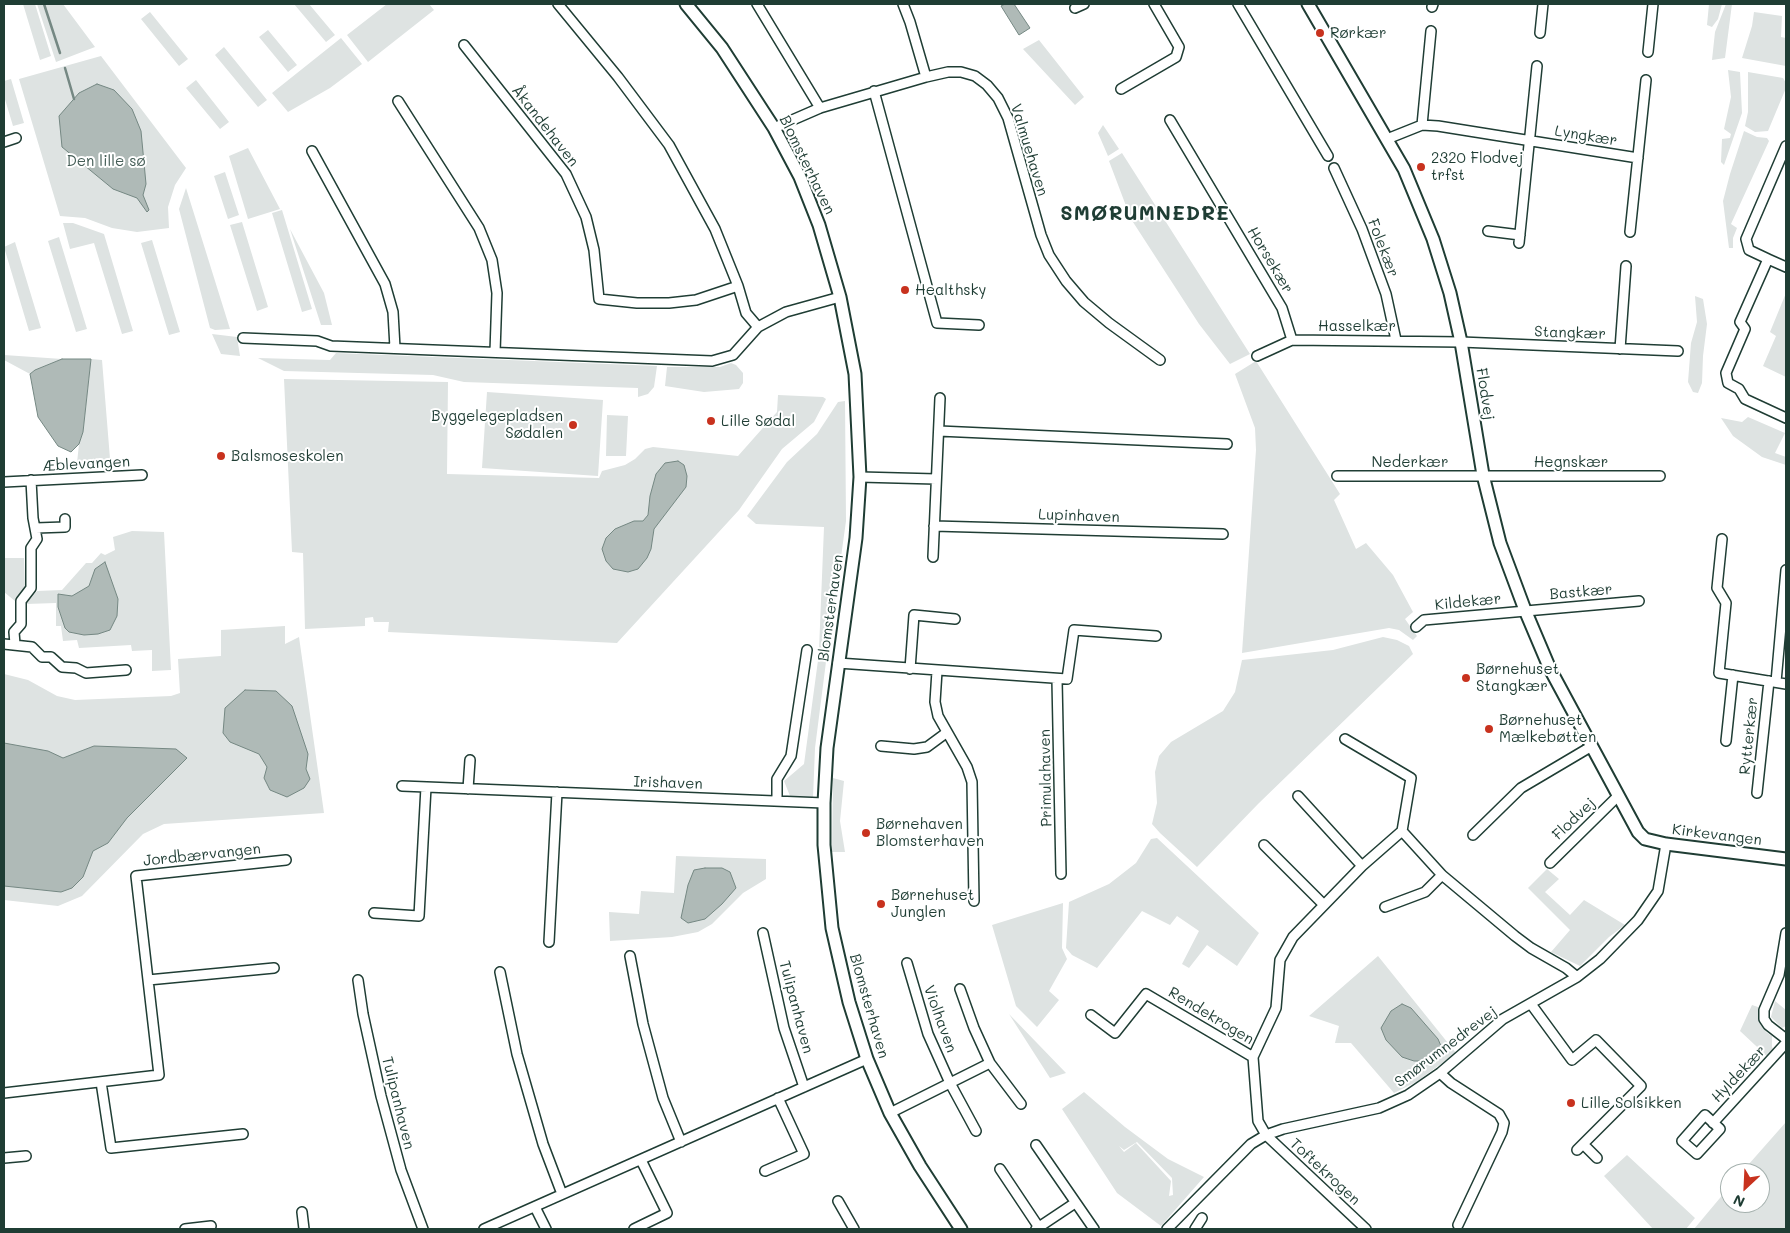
<!DOCTYPE html>
<html>
<head>
<meta charset="utf-8">
<style>
  body { margin:0 }
  #map { position:relative; width:1790px; height:1233px; overflow:hidden; background:#fff; font-family:Mali,sans-serif }
  canvas { display:block }
  .frame { position:absolute; inset:0; border:5px solid #1f3d34; pointer-events:none }
  .north { position:absolute; left:1720px; top:1163px; width:50px; height:50px; box-sizing:border-box; background:#fff; border:1px solid #a5b1ae; border-radius:50%; rotate:205deg; font-size:14px; font-weight:700; line-height:20px; text-align:center; color:#1f3d34 }
  .north::after { content:''; display:block; margin:auto; width:18px; height:22px; background:#c8321e; clip-path:polygon(50% 0,100% 100%,50% 72%,0 100%) }
</style>
</head>
<body>
<div id="map">
<canvas width="1790" height="1233"></canvas>
<div class="frame"></div>
<div class="north">N</div>
</div>
<script>
const g = document.querySelector('canvas').getContext('2d');
g.lineJoin = 'round';
function fill(path, color) {
  g.fillStyle = color;
  g.fill(path, 'evenodd');
}
function toPath(rows) {
  const path = new Path2D();
  for (const r of rows) {
    path.moveTo(r[0], r[1]);
    for (let i = 2; i < r.length; i += 2) path.lineTo(r[i], r[i + 1]);
  }
  return path;
}
function trace(path, color, width, dash) {
  g.strokeStyle = color;
  g.lineWidth = width;
  g.lineCap = dash ? 'butt' : 'round';
  g.setLineDash(dash || []);
  g.stroke(path);
}
function drawText(font, color, halo, rows, align = 'center') {
  g.font = font + ' Mali,sans-serif';
  g.lineWidth = 4;
  g.setLineDash([]);
  g.textBaseline = 'middle';
  g.strokeStyle = halo;
  g.fillStyle = color;
  for (const [text, x, y, turn = 0] of rows) {
    g.save();
    g.translate(x, y);
    g.rotate((+turn || 0) * Math.PI / 180);
    g.textAlign = isNaN(turn) ? turn : align;
    if (halo) g.strokeText(text, 0, 0);
    g.fillText(text, 0, 0);
    g.restore();
  }
}
const green = toPath([
  [23,4,35,4,51,56,40,60],
  [37,4,63,4,95,47,56,62],
  [294,4,309,4,335,35,326,42],
  [387,4,429,4,434,10,368,62,347,35],
  [1709,4,1722,4,1718,19,1712,27,1707,25],
  [1726,4,1732,4,1725,58,1712,60,1715,32],
  [150,12,188,59,179,66,141,19],
  [1754,12,1782,16,1781,37,1786,38,1786,66,1742,58,1752,26],
  [268,30,297,65,288,72,259,37],
  [341,38,362,64,330,88,288,112,272,93],
  [1039,40,1084,97,1075,105,1023,49],
  [224,47,267,100,258,107,215,55],
  [101,56,186,168,175,185,168,207,169,228,137,232,112,228,85,218,60,216,19,79],
  [1728,70,1740,72,1742,113,1724,165,1721,162,1722,139,1730,138,1731,134,1724,129,1731,97],
  [1748,72,1783,78,1786,83,1786,88,1768,131,1755,132,1745,126,1748,112],
  [11,79,24,123,13,126,4,96,4,81],
  [196,80,229,122,220,129,186,88],
  [1103,125,1119,149,1108,156,1098,133],
  [1744,131,1757,137,1767,138,1769,141,1731,224,1737,228,1733,238,1733,248,1729,248,1723,201,1730,174],
  [248,148,280,209,248,219,229,156],
  [1122,153,1250,354,1230,364,1199,324,1131,219,1109,161],
  [225,172,239,215,228,219,214,176],
  [186,188,230,329,215,330,210,328,179,209],
  [282,210,312,309,302,312,272,213],
  [242,222,268,307,257,311,230,225],
  [63,223,73,223,104,234,133,331,122,334,94,243,70,249],
  [290,229,324,293,332,325,321,325],
  [59,237,87,329,76,332,48,241],
  [152,240,180,332,169,335,141,243],
  [15,242,41,328,29,331,4,247],
  [1786,293,1786,377,1763,366,1776,336,1770,332],
  [1695,296,1703,299,1707,324,1703,356,1702,383,1698,393,1693,392,1688,382,1691,343,1697,322],
  [212,334,237,337,240,356,221,354],
  [336,353,657,366,654,387,648,394,638,397,638,388,464,382,433,375,284,371,258,358,330,360],
  [4,355,62,359,35,370,30,374,4,360],
  [91,359,102,360,111,471,77,463,79,444,83,432],
  [1256,361,1340,494,1334,500,1356,549,1366,543,1393,575,1413,612,1405,619,1417,636,1413,640,1399,630,1389,628,1242,653,1256,450,1255,428,1235,374],
  [731,363,736,365,743,373,743,383,739,389,704,392,665,386,667,367,720,367],
  [284,379,448,382,447,474,599,478,602,471,625,465,635,459,645,449,653,447,738,456,777,412,778,395,823,397,826,399,814,422,782,449,739,510,617,643,388,632,389,622,374,622,373,617,365,618,365,626,305,629,303,553,292,552],
  [487,392,603,400,598,476,482,468],
  [845,401,846,521,828,651,819,650,824,527,756,524,747,516,787,462,817,434,838,402],
  [607,415,628,416,626,456,606,456],
  [1748,417,1785,433,1775,453,1786,457,1786,465,1762,457,1733,436,1721,418,1742,422],
  [132,531,164,532,171,670,152,671,152,650,132,651,131,645,79,648,77,640,63,641,61,626,56,626,56,603,26,604,37,591,62,590,86,563,92,563,101,553,105,555,115,550,113,537],
  [4,558,24,558,25,588,15,601,4,592],
  [285,626,285,644,299,637,324,813,164,824,143,834,82,896,58,906,4,900,4,674,28,680,57,696,75,700,171,696,180,693,178,659,221,656,221,630],
  [1383,637,1397,640,1409,646,1413,654,1259,803,1197,867,1160,833,1152,824,1157,803,1155,772,1159,756,1171,742,1223,711,1235,692,1242,660,1333,650],
  [819,653,827,654,815,748,813,798,790,796,784,781,804,764],
  [833,778,844,781,840,821,845,852,832,852],
  [1157,838,1259,933,1237,966,1207,945,1189,968,1182,964,1199,931,1177,916,1170,925,1142,911,1097,968,1072,955,1066,948,1069,902,1109,884,1136,863,1151,839],
  [676,856,766,859,766,879,743,893,712,924,698,932,672,937,610,941,609,912,639,914,641,891,674,893],
  [1547,869,1559,879,1545,892,1570,915,1584,900,1625,925,1609,937,1580,966,1551,952,1570,930,1528,888],
  [1063,903,1062,948,1067,959,1049,991,1059,1000,1037,1027,1016,1006,992,925],
  [1378,956,1456,1053,1416,1082,1394,1093,1351,1043,1335,1043,1339,1026,1309,1016],
  [1775,1001,1786,1010,1786,1026,1782,1028,1771,1017],
  [1752,1005,1758,1007,1760,1020,1766,1032,1772,1036,1772,1047,1775,1053,1770,1059,1740,1031],
  [1009,1014,1066,1073,1050,1078],
  [1084,1092,1125,1127,1168,1159,1204,1177,1161,1226,1117,1193,1062,1109],
  [1137,1142,1172,1178,1173,1195,1169,1196,1171,1181,1136,1143,1124,1152,1119,1146,1124,1150],
  [1786,1122,1786,1229,1694,1229,1730,1186,1730,1203,1760,1203,1760,1173,1741,1173],
  [1627,1155,1695,1218,1686,1229,1653,1229,1604,1176]
]);
const water = toPath([
  [1005,4,1014,4,1030,28,1019,35,1001,6,1005,4],
  [97,84,114,90,132,109,141,131,146,184,143,195,149,210,147,212,137,198,113,189,62,147,59,116,79,93,97,84],
  [62,359,91,359,83,432,79,444,71,452,58,446,38,417,30,374,35,370,62,359],
  [678,461,684,465,687,476,686,487,654,529,651,549,647,558,638,569,628,572,613,569,606,561,602,549,606,538,615,529,634,521,643,521,648,515,650,496,656,474,665,463,678,461],
  [105,562,118,599,117,616,110,630,98,634,84,635,69,632,65,628,58,607,58,594,72,596,89,586,95,569,105,562],
  [245,690,276,691,292,706,308,754,306,769,310,779,304,788,287,797,270,790,264,778,267,767,259,754,230,742,223,733,225,708,245,690],
  [4,743,48,751,63,758,94,746,176,749,187,758,127,818,108,843,93,851,83,877,72,888,61,892,4,886,4,743],
  [705,868,722,868,730,872,736,888,722,904,705,919,688,923,681,918,688,885,694,870,705,868],
  [1402,1004,1411,1008,1438,1039,1441,1046,1437,1054,1425,1061,1414,1061,1402,1057,1386,1040,1381,1028,1391,1011,1402,1004]
]);
const stream = toPath([
  [44,4,60,53],
  [65,68,74,99]
]);
const street = toPath([
  [558,4,618,77,669,145,715,229,738,286,746,313,758,327],
  [757,4,820,108],
  [903,4,910,22,926,77],
  [1238,4,1328,156],
  [1432,7,1433,4],
  [1075,8,1084,4],
  [1540,33,1543,4],
  [464,45,566,174,586,217,594,250,599,299,637,303,669,303,696,300,738,286],
  [1648,52,1653,4],
  [1121,89,1176,57,1179,47,1154,4],
  [874,91,937,323,979,325],
  [398,101,479,228,492,260,497,293,495,352],
  [1170,120,1282,308,1292,340],
  [1422,125,1431,31],
  [774,128,820,108,926,77,948,72,961,72,975,76,987,85,998,98,1008,118,1041,235,1049,255,1066,281,1084,302,1109,323,1160,360],
  [1387,139,1422,125,1438,126,1638,158],
  [4,142,16,138],
  [1786,146,1746,239,1749,250,1768,259,1740,322,1745,329,1726,373,1728,383,1739,389,1745,399,1786,418],
  [312,151,385,284,393,312,395,348],
  [1334,168,1362,229,1386,294,1396,340],
  [1488,231,1520,235],
  [1630,232,1646,80],
  [1519,243,1537,66],
  [1768,259,1786,267],
  [243,338,317,341,331,346,712,361,733,355,758,327,786,312,840,297],
  [1620,349,1626,266],
  [1257,356,1292,340,1461,342,1678,351],
  [939,431,1227,444],
  [1337,476,1660,476],
  [860,477,936,479],
  [4,482,142,475],
  [934,526,1223,534],
  [36,528,65,527,65,519],
  [1722,539,1717,588,1726,603,1719,673,1786,684],
  [933,557,940,398],
  [1416,627,1424,620,1639,601],
  [4,644,32,647,42,657,51,657,62,667,76,668,86,673,126,670],
  [15,644,14,632,21,624,21,601,31,588,31,548,37,539,33,518,31,480],
  [838,663,1067,679,1074,630,1156,636],
  [910,669,914,615,955,619],
  [937,671,935,702,938,716,967,767,972,782,974,901],
  [1057,680,1061,874],
  [1776,682,1786,570],
  [1345,739,1411,778,1402,831],
  [1726,741,1733,675],
  [881,746,914,749,927,747,946,733],
  [402,786,824,803],
  [468,789,470,760],
  [1757,793,1769,681],
  [1298,796,1362,866],
  [777,801,777,779,791,756,807,650],
  [1473,835,1521,788,1592,746],
  [1264,845,1324,905],
  [1550,863,1618,796],
  [1385,907,1425,892,1442,875],
  [374,913,419,916,426,787],
  [763,933,784,1028,804,1087],
  [1786,933,1779,975,1764,1010,1764,1019,1768,1025,1786,1039],
  [549,942,557,792],
  [630,956,643,1024,663,1098,681,1142],
  [907,963,928,1034,950,1083,976,1131],
  [500,972,517,1054,543,1144,562,1194],
  [148,980,274,968],
  [358,980,363,1014,381,1096,401,1170,423,1229],
  [960,989,974,1028,990,1063,1021,1104],
  [1531,1004,1572,1060,1596,1040,1641,1086,1577,1150],
  [1091,1015,1115,1033,1146,994,1253,1057],
  [1440,1073,1451,1083,1499,1114,1504,1123,1502,1132,1458,1225],
  [101,1082,111,1148,243,1134],
  [4,1093,159,1075,136,876,286,860],
  [890,1113,990,1063],
  [1705,1115,1720,1129,1697,1154,1682,1141,1705,1115],
  [1713,1123,1786,1043],
  [1036,1145,1094,1229],
  [1584,1145,1597,1158],
  [4,1158,26,1156],
  [1000,1169,1040,1229],
  [765,1171,804,1154,778,1098],
  [838,1201,854,1229],
  [535,1207,546,1229],
  [302,1212,304,1229],
  [185,1229,211,1226],
  [484,1229,867,1059],
  [634,1229,667,1213,641,1160],
  [1036,1229,1075,1203],
  [1167,1229,1251,1144,1266,1135,1283,1129,1379,1108,1408,1095,1440,1073,1503,1019,1577,977,1600,959,1638,920,1658,891,1666,844],
  [1195,1229,1202,1218],
  [1366,1229,1266,1135,1258,1121,1253,1057,1276,1008,1280,960,1293,937,1362,866,1402,831,1442,875,1515,936,1531,948,1566,968,1577,977]
]);
const secondary = toPath([
  [686,4,722,48,774,128,800,177,819,225,840,297,855,374,860,477,856,538,827,748,824,803,824,845,832,928,849,1002,867,1059,890,1113,920,1166,961,1229],
  [1308,4,1404,169,1433,239,1450,293,1461,342,1483,475,1500,543,1525,610,1550,669,1638,832,1645,839,1666,844,1786,859]
]);
const markers = [
  [1320,33,5,"#c8321e"],
  [1421,167,5,"#c8321e"],
  [905,290,5,"#c8321e"],
  [711,421,5,"#c8321e"],
  [573,425,5,"#c8321e"],
  [221,456,5,"#c8321e"],
  [1466,678,5,"#c8321e"],
  [1489,729,5,"#c8321e"],
  [866,833,5,"#c8321e"],
  [881,904,5,"#c8321e"],
  [1571,1103,5,"#c8321e"]
];
const poiNames = [
  ["Rørkær",1330,33],
  ["2320 Flodvej",1431,158],
  ["trfst",1431,175],
  ["Healthsky",915,290],
  ["Byggelegepladsen",563,416,"right"],
  ["Sødalen",563,433,"right"],
  ["Lille Sødal",721,421],
  ["Balsmoseskolen",231,456],
  ["Børnehuset",1476,669],
  ["Stangkær",1476,686],
  ["Børnehuset",1499,720],
  ["Mælkebøtten",1499,737],
  ["Børnehaven",876,824],
  ["Blomsterhaven",876,841],
  ["Børnehuset",891,895],
  ["Junglen",891,912],
  ["Lille Solsikken",1581,1103]
];
const streetNames = [
  ["Åkandehaven",545,126,52],
  ["Lyngkær",1586,136,9],
  ["Valmuehaven",1029,150,73],
  ["Blomsterhaven",807,165,64],
  ["Folekær",1383,248,69],
  ["Horsekær",1270,260,59],
  ["Hasselkær",1357,326],
  ["Stangkær",1570,333,2],
  ["Flodvej",1485,394,81],
  ["Nederkær",1410,462],
  ["Hegnskær",1571,462],
  ["Æblevangen",86,464,-3],
  ["Lupinhaven",1079,516,2],
  ["Bastkær",1581,592,-5],
  ["Kildekær",1468,602,-6],
  ["Blomsterhaven",831,608,-82],
  ["Rytterkær",1749,736,-84],
  ["Primulahaven",1046,778,-91],
  ["Irishaven",668,783,2],
  ["Flodvej",1574,819,-44],
  ["Kirkevangen",1717,835,7],
  ["Jordbærvangen",202,855,-6],
  ["Blomsterhaven",869,1006,74],
  ["Tulipanhaven",796,1007,75],
  ["Rendekrogen",1211,1016,31],
  ["Violhaven",940,1019,70],
  ["Smørumnedrevej",1446,1047,-37],
  ["Hyldekær",1739,1074,-47],
  ["Tulipanhaven",398,1103,76],
  ["Toftekrogen",1325,1172,43]
];
const parkNames = [
  ["Den lille sø",106,161]
];
const districtNames = [
  ["SMØRUMNEDRE",1145,214]
];
fill(green, '#dee3e2');
fill(water, '#afbab7');
trace(water, '#758883', 1);
trace(stream, '#758883', 2.5);
trace(street, '#1f3d34', 12);
trace(secondary, '#1f3d34', 15);
trace(street, '#fff', 9);
trace(secondary, '#fff', 11);
for (const [x, y, r, color] of markers) {
  const dot = new Path2D();
  dot.arc(x, y, r, 0, 2 * Math.PI);
  g.fillStyle = color;
  g.fill(dot);
  trace(dot, '#fff', 2);
}
drawText('15px', '#1f3d34', '#fff', poiNames, 'left');
drawText('15px', '#1f3d34', '#fff', streetNames);
drawText('15px', '#455e57', '#fff', parkNames);
g.letterSpacing = '1px';
drawText('bold 20px', '#1f3d34', '#fff', districtNames);
g.letterSpacing = '0px';
</script>
</body>
</html>
